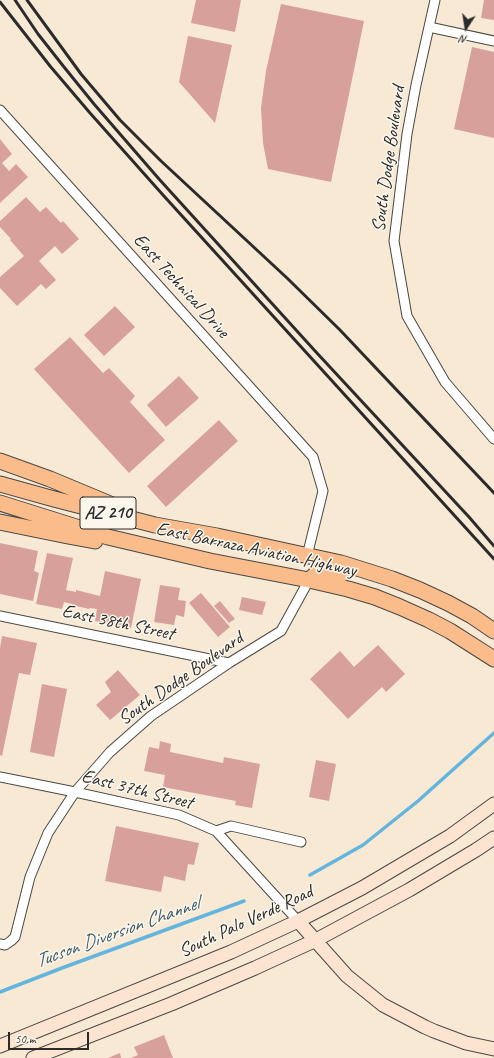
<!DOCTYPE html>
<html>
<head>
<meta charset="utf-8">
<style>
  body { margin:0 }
  #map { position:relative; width:494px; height:1058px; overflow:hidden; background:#f8e9d5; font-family:Caveat,sans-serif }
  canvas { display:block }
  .north { position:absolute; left:446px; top:8px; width:40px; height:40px; -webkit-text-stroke:3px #fbf7ec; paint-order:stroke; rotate:192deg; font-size:11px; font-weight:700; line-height:16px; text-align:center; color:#2b2b2b }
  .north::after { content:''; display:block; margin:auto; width:14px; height:18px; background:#2b2b2b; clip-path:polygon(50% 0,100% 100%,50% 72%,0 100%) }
  .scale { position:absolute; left:8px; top:1032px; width:81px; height:18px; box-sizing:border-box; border:2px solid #2b2b2b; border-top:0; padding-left:5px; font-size:12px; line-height:14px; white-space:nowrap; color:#2b2b2b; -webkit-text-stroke:3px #fbf7ec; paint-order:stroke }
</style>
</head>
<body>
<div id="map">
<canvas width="494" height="1058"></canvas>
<div class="north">N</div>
<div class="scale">50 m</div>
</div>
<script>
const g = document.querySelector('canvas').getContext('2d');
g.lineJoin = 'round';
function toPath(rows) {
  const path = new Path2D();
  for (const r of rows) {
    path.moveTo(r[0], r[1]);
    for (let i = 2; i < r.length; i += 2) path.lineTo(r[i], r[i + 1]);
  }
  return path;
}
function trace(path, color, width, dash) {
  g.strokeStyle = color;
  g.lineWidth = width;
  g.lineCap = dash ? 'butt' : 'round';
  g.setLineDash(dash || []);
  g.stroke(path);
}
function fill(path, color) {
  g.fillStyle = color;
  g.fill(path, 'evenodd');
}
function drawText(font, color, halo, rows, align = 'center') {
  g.font = font + ' Caveat,sans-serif';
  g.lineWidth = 3;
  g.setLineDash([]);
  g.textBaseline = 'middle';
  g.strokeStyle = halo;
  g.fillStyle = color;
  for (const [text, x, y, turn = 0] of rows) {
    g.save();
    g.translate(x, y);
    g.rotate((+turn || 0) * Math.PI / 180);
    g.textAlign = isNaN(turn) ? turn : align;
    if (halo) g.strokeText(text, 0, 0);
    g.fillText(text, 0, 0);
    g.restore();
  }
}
const stream = toPath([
  [310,875,363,845,418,801,494,733],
  [0,992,62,968,244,901]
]);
const building = toPath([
  [196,0,241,0,235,32,191,23],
  [484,0,494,0,494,20,481,18],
  [281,4,364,21,331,182,268,169,263,143,261,108,266,71],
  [188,36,232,45,215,123,179,82],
  [472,47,494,52,494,138,454,129],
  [0,139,12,154,2,163,9,171,16,164,28,177,0,203],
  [26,197,40,212,46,207,61,223,63,221,79,239,62,254,55,246,39,261,56,280,46,289,41,284,17,306,0,288,0,277,24,256,10,240,11,239,0,227,0,221],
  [115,306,135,327,104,356,84,335],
  [70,337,103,373,109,368,135,396,130,402,165,440,129,473,34,369],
  [179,376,199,398,166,427,147,405],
  [219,420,238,441,166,507,147,486],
  [0,543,38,551,34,571,39,573,33,601,0,594],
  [47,553,73,558,66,590,76,592,76,590,100,596,105,571,141,579,131,628,95,621,97,609,90,608,89,609,72,605,72,604,64,602,62,609,36,604],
  [160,585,180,588,178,600,186,601,184,617,176,615,174,625,154,622],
  [201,593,230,627,218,637,189,603],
  [242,597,266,602,262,615,239,610],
  [220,601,235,619,229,623,214,606],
  [2,636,37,643,30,675,19,673,2,756,0,755,0,648],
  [378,645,405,674,386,692,382,687,348,719,310,679,340,651,354,667],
  [118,670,140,695,110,720,96,705,111,692,105,682],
  [42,684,67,689,54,757,30,752],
  [160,741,171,744,170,752,223,763,224,757,260,764,252,808,235,805,236,801,163,787,165,775,144,771,149,747,159,749],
  [316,760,336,764,329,801,309,797],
  [116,826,199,843,194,865,188,864,185,881,164,876,161,892,105,881],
  [164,1035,173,1058,131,1058,138,1055,134,1047],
  [120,1053,121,1058,108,1058]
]);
const street = toPath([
  [435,0,416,85,407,134,394,241,407,316,445,382,494,439],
  [429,27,494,41],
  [0,110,313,457,323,491,307,556],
  [0,616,229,663],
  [0,777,75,792,179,815,216,831,298,921],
  [216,831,231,826,301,842],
  [0,944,5,945,11,941,15,937,30,877,48,833,75,792,110,752,151,716,229,663,281,631,309,580]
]);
const secondary = toPath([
  [298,921,347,976,383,1005,425,1027,434,1031,466,1043,494,1049],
  [0,1046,231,952,298,921,362,888,450,836,494,804],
  [33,1058,171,1004,255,968,316,940,409,890,476,850,494,838]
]);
const primary = toPath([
  [0,461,50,479,122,509],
  [0,484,54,499,155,525,217,536,341,563,392,579,420,590,448,603,472,616,494,631],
  [0,503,108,537,210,561,309,580,348,589,375,597,400,607,429,620,450,631,494,659],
  [0,522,68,536,95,541],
  [309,580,318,572,326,570,345,573]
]);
const rail = toPath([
  [15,0,38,34,64,67,94,104,159,179,316,352,469,517,494,546],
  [27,0,81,74,120,120,161,161,287,278,340,330,494,493],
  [0,2,50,66,90,113,163,195,494,559]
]);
const shields = [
  [108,513,56]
];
const shieldNames = [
  ["AZ 210",108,513]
];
const streetNames = [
  ["South Dodge Boulevard",389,159,-82],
  ["East Technical Drive",181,286,48],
  ["East Barraza Aviation Highway",256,550,12],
  ["East 38th Street",118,623,12],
  ["South Dodge Boulevard",181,679,-35],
  ["East 37th Street",137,790,14],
  ["South Palo Verde Road",246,922,-25]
];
const waterNames = [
  ["Tucson Diversion Channel",117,933,-20]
];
trace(stream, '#63b5de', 3.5);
fill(building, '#d8a09b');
trace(street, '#4a4844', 11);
trace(secondary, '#4a4844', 15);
trace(primary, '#4a4844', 17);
trace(street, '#fff', 9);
trace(secondary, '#fde4d0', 13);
trace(primary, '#f9bc8a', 15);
trace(rail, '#2b2b2b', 3);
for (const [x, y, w] of shields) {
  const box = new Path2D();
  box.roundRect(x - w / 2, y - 16, w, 32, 3);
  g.fillStyle = '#fbf7ec';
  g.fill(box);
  trace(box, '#2b2b2b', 1);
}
drawText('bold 18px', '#2b2b2b', null, shieldNames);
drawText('19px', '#2b2b2b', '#fbf7ec', streetNames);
drawText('italic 20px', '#3f5b6a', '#fbf7ec', waterNames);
</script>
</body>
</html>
